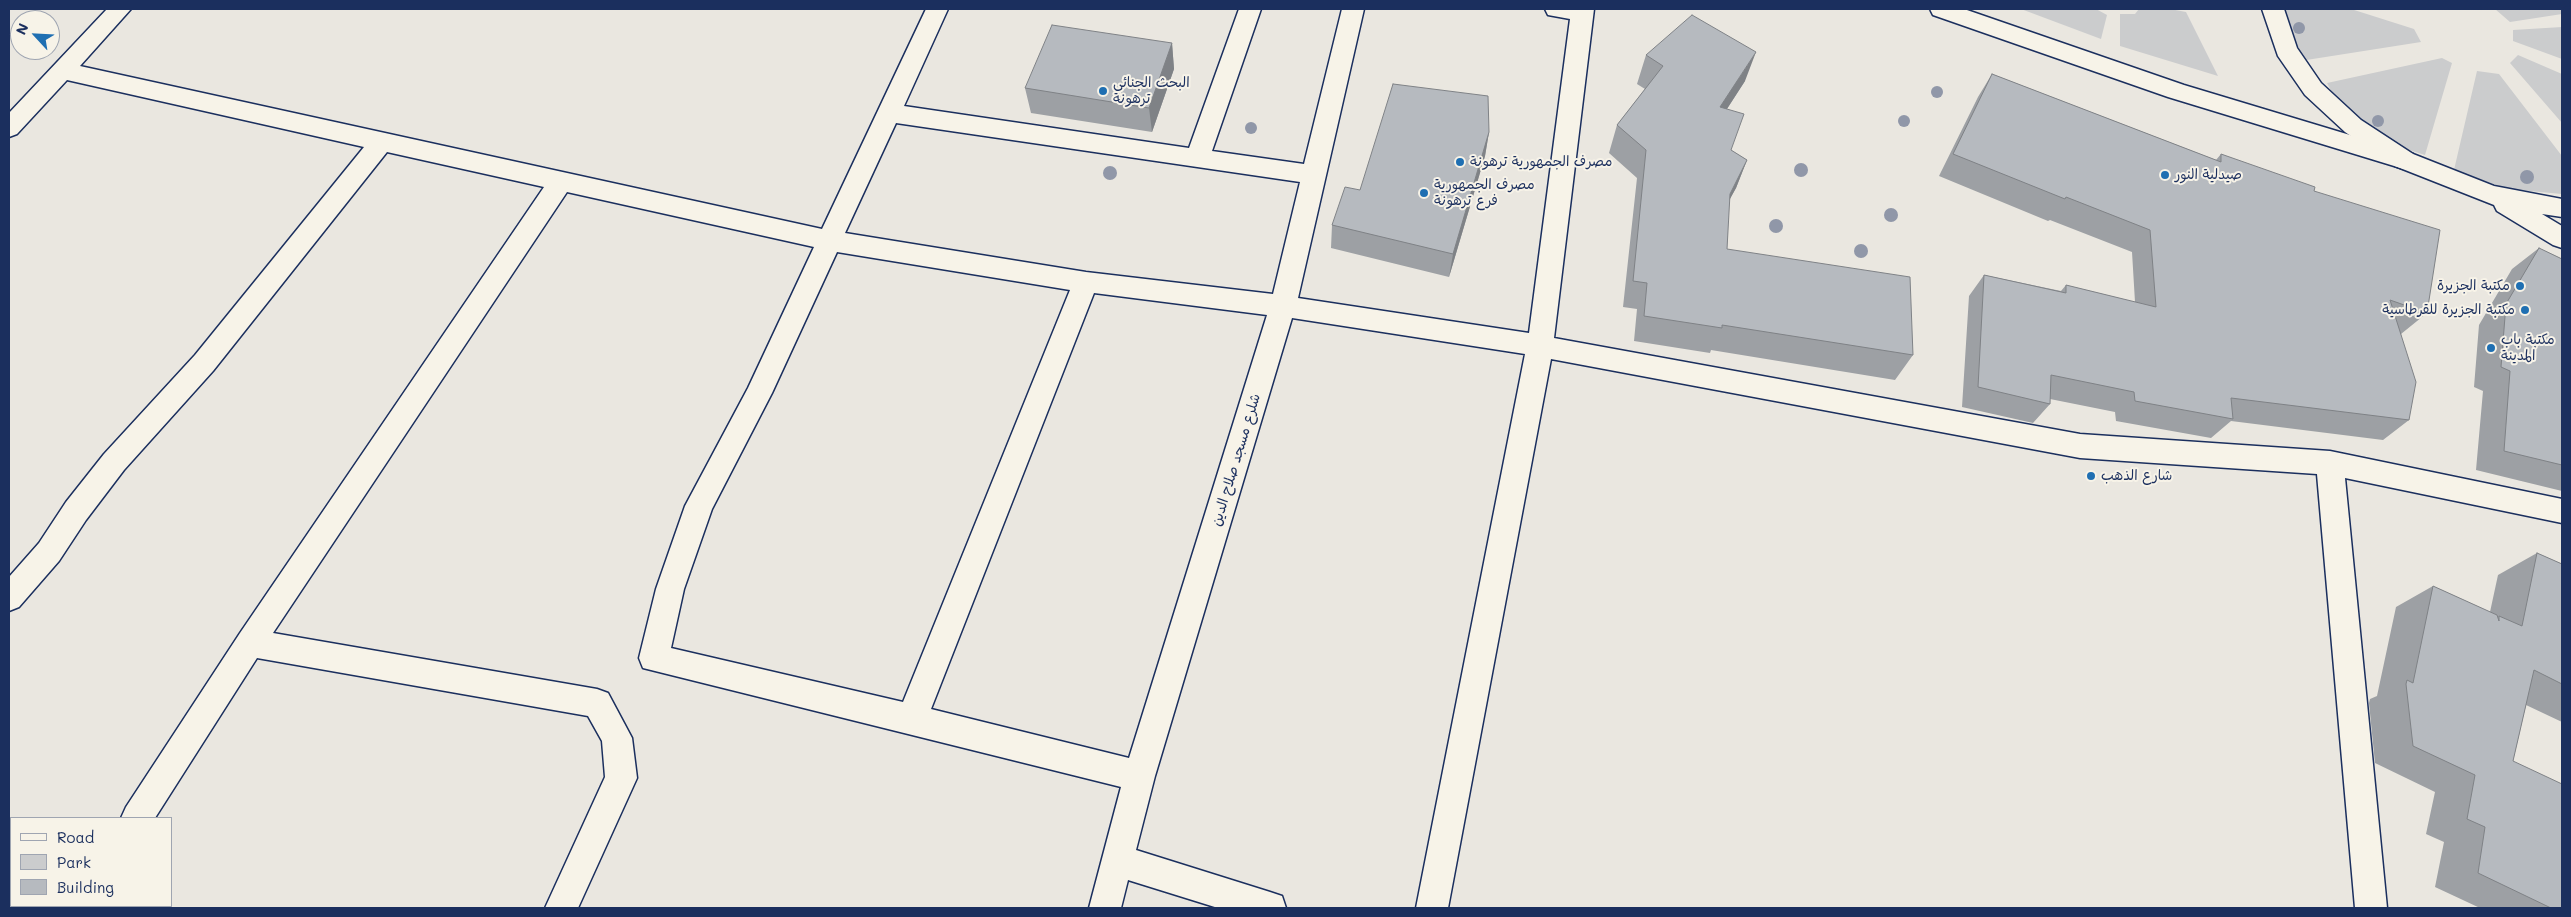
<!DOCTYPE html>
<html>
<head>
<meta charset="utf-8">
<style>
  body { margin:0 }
  #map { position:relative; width:2571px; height:917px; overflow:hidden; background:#eae7e0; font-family:Mali,sans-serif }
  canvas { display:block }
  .frame { position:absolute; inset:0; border:10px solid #1b2f5e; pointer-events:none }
  .legend { position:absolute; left:10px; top:817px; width:162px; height:90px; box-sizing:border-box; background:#f7f3e8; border:1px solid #9fa5b1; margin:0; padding:6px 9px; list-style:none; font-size:15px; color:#1b2f5e }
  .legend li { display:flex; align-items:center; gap:10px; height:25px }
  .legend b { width:25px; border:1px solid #9fa5b1 }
  .north { position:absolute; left:10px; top:10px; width:50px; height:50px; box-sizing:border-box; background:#f7f3e8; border:1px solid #9fa5b1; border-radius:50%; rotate:295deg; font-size:14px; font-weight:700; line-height:20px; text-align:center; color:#1b2f5e }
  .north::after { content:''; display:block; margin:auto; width:18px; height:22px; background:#1f6fb2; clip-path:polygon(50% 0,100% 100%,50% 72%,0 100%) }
</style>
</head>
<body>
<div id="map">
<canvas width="2571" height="917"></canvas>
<div class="frame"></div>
<ul class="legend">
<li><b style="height:6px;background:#f7f3e8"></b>Road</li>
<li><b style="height:14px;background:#cbcccd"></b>Park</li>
<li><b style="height:14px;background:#b6babf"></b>Building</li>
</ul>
<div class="north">N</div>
</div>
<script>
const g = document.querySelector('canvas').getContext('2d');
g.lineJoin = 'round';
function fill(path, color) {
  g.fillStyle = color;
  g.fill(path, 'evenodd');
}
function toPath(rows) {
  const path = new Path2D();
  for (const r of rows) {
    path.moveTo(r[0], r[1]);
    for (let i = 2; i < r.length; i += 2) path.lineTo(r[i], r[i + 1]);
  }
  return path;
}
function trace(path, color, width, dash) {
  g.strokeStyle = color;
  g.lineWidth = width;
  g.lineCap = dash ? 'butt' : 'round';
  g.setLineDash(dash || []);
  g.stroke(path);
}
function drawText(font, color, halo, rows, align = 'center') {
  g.font = font + ' Mali,"Playpen Sans Arabic",sans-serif';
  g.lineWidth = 4;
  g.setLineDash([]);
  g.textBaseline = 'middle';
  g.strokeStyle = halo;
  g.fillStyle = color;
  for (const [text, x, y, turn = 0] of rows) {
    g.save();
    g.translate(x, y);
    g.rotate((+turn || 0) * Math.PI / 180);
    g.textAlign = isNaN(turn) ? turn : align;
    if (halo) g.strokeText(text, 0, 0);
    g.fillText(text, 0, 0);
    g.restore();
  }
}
const green = toPath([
  [2021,9,2096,9,2107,15,2101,39],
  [2139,9,2170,9,2186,12,2218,76,2120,46,2120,14,2135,14],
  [2274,9,2351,9,2414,29,2421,42,2300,61,2276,19],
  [2495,9,2562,9,2562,14,2510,22],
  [2562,27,2562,59,2513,41,2513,30],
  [2518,55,2562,74,2562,123,2510,63],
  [2442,58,2452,63,2425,155,2406,149,2364,128,2336,100,2327,83],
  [2477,71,2499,74,2562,156,2562,194,2508,189,2454,170]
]);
const minor = toPath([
  [107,9,131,9,80,66,822,229,926,9,948,9,904,106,1189,148,1239,9,1261,9,1212,151,1304,164,1342,9,1364,9,1298,298,1529,333,1570,19,1548,15,1545,9,1594,9,1554,338,2080,434,2330,451,2562,499,2562,523,2345,478,2387,908,2355,908,2317,474,2080,458,1551,359,1448,908,1416,908,1525,354,1292,318,1155,776,1136,850,1270,892,1282,896,1286,908,1218,908,1128,880,1121,908,1089,908,1121,787,643,668,639,658,656,589,685,506,748,388,814,247,567,192,273,633,597,689,608,693,632,738,637,778,578,908,545,908,605,777,602,741,588,716,257,658,155,818,121,818,126,807,240,633,544,187,387,152,213,371,124,470,86,520,59,561,19,607,9,611,9,577,39,543,66,502,104,454,195,355,364,147,67,80,17,134,9,137,9,113,107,9],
  [896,123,1300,182,1273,294,1086,272,845,233,896,123],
  [837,252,1070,290,903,702,671,648,684,589,712,509,772,393,837,252],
  [1094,293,1267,315,1129,758,931,709,1094,293],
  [1930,9,1964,9,2184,85,2413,154,2416,160,2413,166,2404,169,2168,97,1933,15,1930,9],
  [64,906,97,906,96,908,63,908,64,906]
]);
const highway = toPath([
  [2262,9,2284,9,2297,48,2321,83,2361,120,2413,154,2494,186,2562,199,2562,217,2542,214,2562,226,2562,248,2553,245,2497,211,2494,205,2395,166,2345,132,2305,95,2278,56,2262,9]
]);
const trees = [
  [2299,28,6],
  [1937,92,6],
  [1904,121,6],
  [2378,121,6],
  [1251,128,6],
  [1801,170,7],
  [1110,173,7],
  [2527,177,7],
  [1891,215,7],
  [1776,226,7],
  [1861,251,7]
];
const wall = toPath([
  [1172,43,1174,69,1152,132,1031,113,1025,88],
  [1646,55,1745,81,1727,109,1731,150,1747,160,1736,188,1729,200,1727,249,1913,355,1895,380,1711,350,1710,353,1634,341,1637,309,1623,307,1637,178,1609,153,1617,125,1645,89,1637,84],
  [1992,74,2216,160,2221,154,2314,191,2427,313,2401,334,2409,420,2383,440,2231,421,2211,438,2116,421,2115,412,2050,399,2050,404,2033,423,1962,407,1969,296,1984,275,2061,291,2066,285,2135,302,2132,252,2050,220,2048,221,1939,176,1978,97],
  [1489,132,1485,156,1449,277,1331,248,1332,225,1360,190],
  [2539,248,2562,259,2562,491,2476,470,2483,391,2474,387,2479,325,2512,269],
  [2537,553,2562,564,2562,722,2526,705,2513,761,2562,908,2480,908,2435,887,2444,842,2426,834,2435,792,2375,763,2369,703,2370,699,2377,696,2396,607,2433,586,2490,612,2498,575]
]);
const shadedWall = toPath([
  [1172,43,1174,69,1152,132,1149,108],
  [1756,52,1745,81,1710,135,1720,107],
  [1489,132,1485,156,1449,277,1453,254],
  [1747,160,1736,188,1718,221,1730,194]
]);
const building = toPath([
  [1692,15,1756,52,1720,107,1744,114,1731,150,1747,160,1730,194,1727,249,1910,277,1913,355,1722,325,1722,328,1644,316,1647,283,1633,281,1646,150,1617,125,1663,66,1646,55,1692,15],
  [1052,25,1172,43,1149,108,1025,88,1052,25],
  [1992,74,2221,162,2221,154,2315,187,2314,191,2440,230,2427,313,2390,300,2416,382,2409,420,2231,398,2233,419,2135,401,2134,392,2051,375,2050,404,1978,387,1984,275,2066,293,2066,285,2156,307,2150,230,2066,197,2065,199,1953,154,1992,74],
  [1393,84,1488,96,1489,132,1453,254,1332,225,1345,187,1360,190,1393,84],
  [2539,248,2562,259,2562,465,2504,451,2510,371,2501,367,2506,304,2539,248],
  [2537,553,2562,564,2562,684,2534,670,2513,761,2562,784,2562,908,2551,908,2478,873,2485,827,2467,819,2475,775,2413,746,2406,684,2407,680,2413,683,2433,586,2497,615,2499,621,2499,616,2522,626,2537,553]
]);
const markers = [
  [1103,91,5,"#1f6fb2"],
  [1460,162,5,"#1f6fb2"],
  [2165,175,5,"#1f6fb2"],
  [1424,193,5,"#1f6fb2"],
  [2520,286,5,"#1f6fb2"],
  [2525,310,5,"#1f6fb2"],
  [2491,348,5,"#1f6fb2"],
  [2091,476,5,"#1f6fb2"]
];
const poiNames = [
  ["البحث الجنائي",1113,83],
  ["ترهونة",1113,99],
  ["مصرف الجمهورية ترهونة",1470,162],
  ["صيدلية النور",2175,175],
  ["مصرف الجمهورية",1434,185],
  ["فرع ترهونة",1434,201],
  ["مكتبة الجزيرة",2510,286,"right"],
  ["مكتبة الجزيرة للقرطاسية",2515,310,"right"],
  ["مكتبة باب",2501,340],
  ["المدينة",2501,356],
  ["شارع الذهب",2101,476]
];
const streetNames = [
  ["شلرع مسجد صلاح الدين",1236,460,-73]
];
fill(green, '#cbcccd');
trace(minor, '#1b2f5e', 3);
trace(highway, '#1b2f5e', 3);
fill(minor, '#f7f3e8');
fill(highway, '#f7f3e8');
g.fillStyle = '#9097a8';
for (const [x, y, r] of trees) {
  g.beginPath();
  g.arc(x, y, r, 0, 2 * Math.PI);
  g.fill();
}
fill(wall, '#9da0a4');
fill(shadedWall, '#7f8286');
fill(building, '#b6babf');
trace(building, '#7f8286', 1);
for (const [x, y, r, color] of markers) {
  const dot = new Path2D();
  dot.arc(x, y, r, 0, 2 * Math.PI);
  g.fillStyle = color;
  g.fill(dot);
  trace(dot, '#f7f3e8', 2);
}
drawText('14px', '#1b2f5e', '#f7f3e8', poiNames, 'left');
drawText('14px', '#1b2f5e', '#f7f3e8', streetNames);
</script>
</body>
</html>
